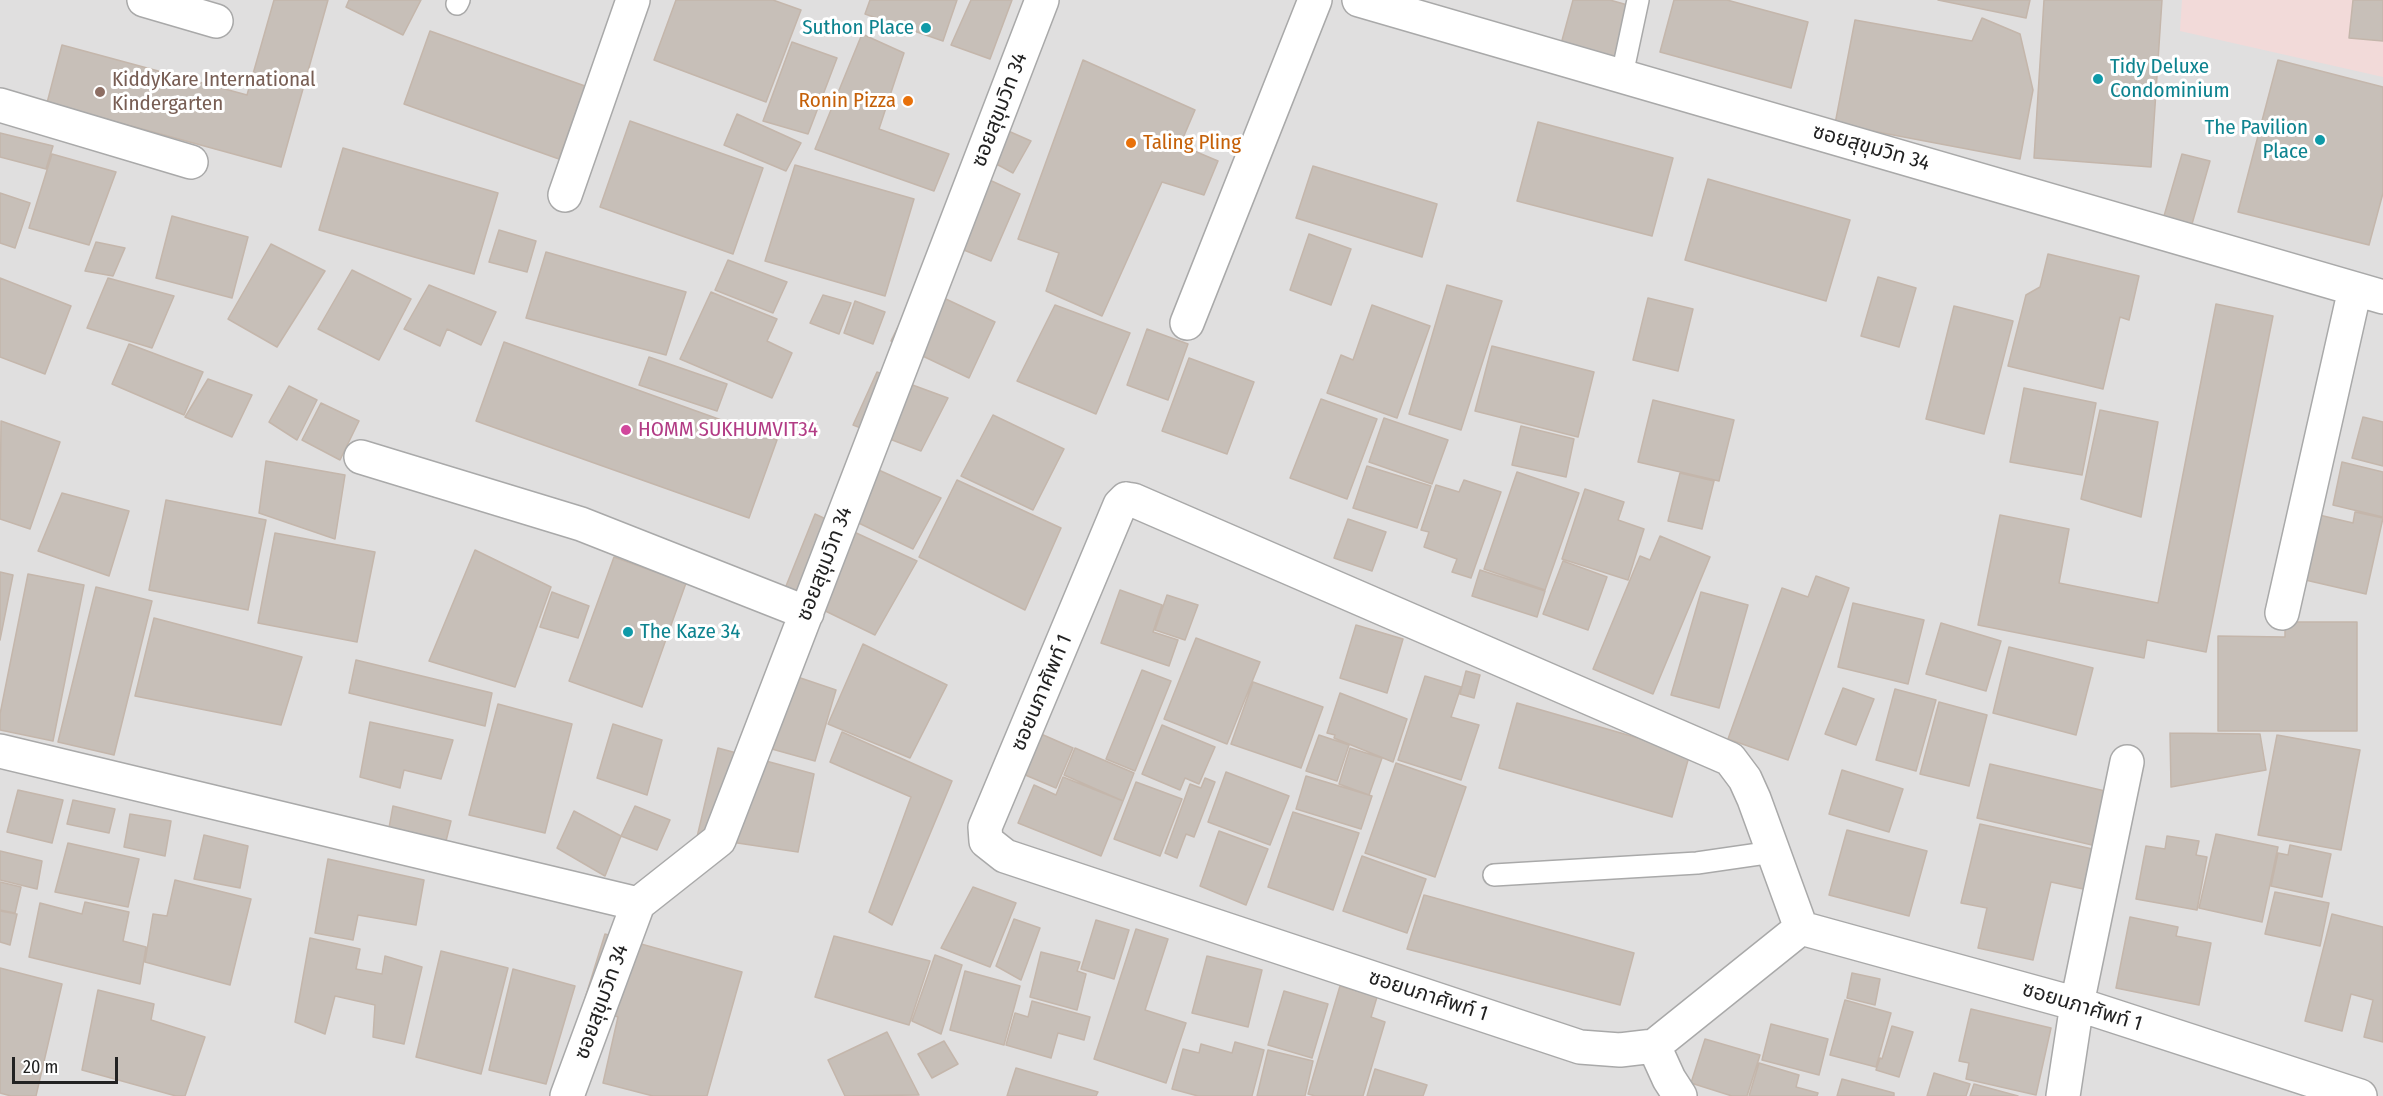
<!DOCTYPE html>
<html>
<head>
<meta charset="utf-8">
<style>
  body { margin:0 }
  #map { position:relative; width:2383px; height:1096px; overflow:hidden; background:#f2efe9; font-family:"Fira Sans Condensed",sans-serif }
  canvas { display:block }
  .scale { position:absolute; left:12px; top:1057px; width:106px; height:27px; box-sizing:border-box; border:3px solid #222; border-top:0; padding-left:8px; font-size:18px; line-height:21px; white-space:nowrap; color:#222; -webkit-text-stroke:4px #fff; paint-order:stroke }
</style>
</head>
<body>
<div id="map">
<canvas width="2383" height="1096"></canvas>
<div class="scale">20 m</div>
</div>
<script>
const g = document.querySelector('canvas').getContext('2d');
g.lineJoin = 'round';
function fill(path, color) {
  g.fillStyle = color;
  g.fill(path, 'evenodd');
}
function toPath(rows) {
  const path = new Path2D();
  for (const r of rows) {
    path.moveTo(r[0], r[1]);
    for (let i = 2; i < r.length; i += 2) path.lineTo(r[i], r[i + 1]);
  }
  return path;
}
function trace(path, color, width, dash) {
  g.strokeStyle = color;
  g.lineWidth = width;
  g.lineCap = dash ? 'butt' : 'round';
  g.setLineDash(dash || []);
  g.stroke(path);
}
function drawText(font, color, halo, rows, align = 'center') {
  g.font = font + ' "Fira Sans Condensed","Noto Sans Thai",sans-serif';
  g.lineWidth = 6;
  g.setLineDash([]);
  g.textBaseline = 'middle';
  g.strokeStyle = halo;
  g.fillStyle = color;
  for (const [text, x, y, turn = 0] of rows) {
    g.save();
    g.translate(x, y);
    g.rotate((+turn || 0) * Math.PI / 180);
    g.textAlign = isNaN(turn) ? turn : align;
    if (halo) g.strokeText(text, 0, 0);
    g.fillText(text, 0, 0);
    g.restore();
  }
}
const residential = toPath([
  [0,0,2383,0,2383,1096,0,1096]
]);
const commercial = toPath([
  [2182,0,2383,0,2383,77,2180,31]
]);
const building = toPath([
  [274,0,328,0,281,167,47,103,62,45,247,95,274,0],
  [349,0,421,0,403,35,346,7,349,0],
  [676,0,773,0,801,10,766,102,654,60,676,0],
  [870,0,957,0,943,41,865,14,870,0],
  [971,0,1012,0,990,59,951,45,971,0],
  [1573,0,1610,0,1631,6,1616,60,1561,44,1573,0],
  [1674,0,1727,0,1808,22,1791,88,1660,52,1674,0],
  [1938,0,2030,0,2026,18,1938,0],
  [2044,0,2162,0,2151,167,2034,158,2044,0],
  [2353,0,2383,0,2383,41,2349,38,2353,0],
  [1982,18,2020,34,2033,90,2020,159,1835,124,1855,20,1972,41,1982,18],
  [430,31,585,86,559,159,404,104,430,31],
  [862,34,904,53,879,129,949,154,934,191,815,149,862,34],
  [792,42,837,58,808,134,763,121,792,42],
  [1083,60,1195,110,1180,145,1218,161,1204,195,1162,182,1102,316,1046,291,1059,253,1018,239,1083,60],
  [2278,60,2383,87,2383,193,2369,245,2238,212,2278,60],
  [737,114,801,143,786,171,724,145,737,114],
  [630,121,763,168,733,254,600,207,630,121],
  [1538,122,1673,158,1652,236,1517,201,1538,122],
  [1006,130,1031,141,1013,173,989,160,1006,130],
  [0,133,53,146,46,169,0,157,0,133],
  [343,148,498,193,474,274,319,230,343,148],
  [52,154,116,172,89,245,29,228,52,154],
  [2182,154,2210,161,2192,224,2164,216,2182,154],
  [795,165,914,199,885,296,765,261,795,165],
  [1313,166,1437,204,1422,257,1296,218,1313,166],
  [983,177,1020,194,991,261,954,246,983,177],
  [1708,179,1850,220,1826,301,1685,260,1708,179],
  [0,193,30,203,15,248,0,243,0,193],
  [172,216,248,237,232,298,156,278,172,216],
  [499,230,536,241,527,272,489,262,499,230],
  [1309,234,1351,249,1331,305,1290,290,1309,234],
  [96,242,125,248,113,276,85,271,96,242],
  [271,244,325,271,277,347,228,319,271,244],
  [546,252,686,292,666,355,526,318,546,252],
  [2048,254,2139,276,2129,320,2120,317,2103,389,2008,366,2026,295,2040,287,2048,254],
  [728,260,787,282,773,313,715,290,728,260],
  [352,270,411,299,379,360,318,329,352,270],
  [1878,277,1916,288,1899,347,1861,336,1878,277],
  [0,278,71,306,45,374,0,357,0,278],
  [108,278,174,296,152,348,87,328,108,278],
  [429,285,496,312,481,345,447,329,440,346,404,329,429,285],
  [1447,285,1502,301,1461,430,1409,414,1447,285],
  [918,286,995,322,969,378,891,341,918,286],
  [711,292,777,319,767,341,792,353,772,398,680,359,711,292],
  [823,295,851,303,839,334,810,323,823,295],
  [1648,298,1693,309,1678,371,1633,360,1648,298],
  [855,301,885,312,873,344,844,333,855,301],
  [2216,304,2273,316,2206,652,2147,640,2144,658,1978,625,2000,515,2069,529,2059,583,2158,603,2216,304],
  [1055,305,1130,333,1096,414,1017,381,1055,305],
  [1372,305,1430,326,1397,418,1327,393,1341,355,1353,360,1372,305],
  [1954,306,2013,321,1984,434,1926,419,1954,306],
  [1147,329,1188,344,1168,400,1127,385,1147,329],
  [504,342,777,440,749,518,476,421,504,342],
  [129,344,203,372,184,415,112,384,129,344],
  [1492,346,1594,372,1578,437,1475,411,1492,346],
  [649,357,727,384,717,411,639,385,649,357],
  [1189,358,1254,382,1227,454,1162,431,1189,358],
  [877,372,948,398,921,451,853,425,877,372],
  [208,379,252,395,232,437,185,417,208,379],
  [289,386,317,400,297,440,269,422,289,386],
  [2024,388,2096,403,2082,475,2010,462,2024,388],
  [1321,399,1377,419,1347,499,1290,478,1321,399],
  [1653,400,1734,420,1719,481,1638,462,1653,400],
  [321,403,359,421,340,460,302,440,321,403],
  [2100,410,2158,422,2141,517,2081,499,2100,410],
  [993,415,1064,449,1033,510,961,476,993,415],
  [2363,417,2383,422,2383,466,2352,458,2363,417],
  [1384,418,1448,440,1432,484,1369,462,1384,418],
  [1,421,60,442,30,529,0,519,1,421],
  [1521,426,1574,439,1566,477,1512,465,1521,426],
  [266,461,345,475,335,539,259,513,266,461],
  [2342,462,2383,472,2383,517,2333,505,2342,462],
  [1367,466,1431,486,1417,528,1353,508,1367,466],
  [872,467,941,498,913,549,844,516,872,467],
  [1517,472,1579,493,1545,590,1484,569,1517,472],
  [1680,473,1714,481,1702,529,1668,521,1680,473],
  [957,480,1061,528,1025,610,919,557,957,480],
  [1464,480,1501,492,1471,578,1452,572,1457,559,1424,547,1429,532,1421,530,1436,485,1459,492,1464,480],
  [1585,489,1624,502,1618,520,1644,529,1628,580,1562,559,1585,489],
  [62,493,129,511,109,576,38,551,62,493],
  [166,500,266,520,248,610,149,590,166,500],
  [2355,512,2383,518,2366,594,2301,579,2315,514,2353,523,2355,512],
  [815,514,917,561,875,635,784,591,815,514],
  [1348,519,1386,532,1372,571,1334,558,1348,519],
  [275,533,375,552,357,642,258,623,275,533],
  [1660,536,1710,557,1653,694,1593,669,1640,556,1650,560,1660,536],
  [475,550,551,587,515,687,429,661,475,550],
  [614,557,686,583,642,707,569,681,614,557],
  [1563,561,1607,577,1588,630,1543,614,1563,561],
  [1480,570,1545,591,1537,617,1472,596,1480,570],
  [0,572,13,575,0,640,0,572],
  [28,574,84,585,53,741,0,730,0,714,28,574],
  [1816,576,1849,588,1788,760,1728,739,1782,588,1808,597,1816,576],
  [96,587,152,601,114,755,58,742,96,587],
  [1120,590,1162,605,1153,632,1178,640,1169,666,1101,643,1120,590],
  [552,592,589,606,578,638,540,627,552,592],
  [1701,592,1748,605,1719,708,1671,695,1701,592],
  [1167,595,1198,605,1185,640,1155,630,1167,595],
  [1853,603,1924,620,1908,684,1838,667,1853,603],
  [154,618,302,657,281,725,135,696,154,618],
  [2285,622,2357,622,2357,731,2218,731,2218,636,2285,637,2285,622],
  [1941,623,2001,641,1986,691,1926,674,1941,623],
  [1356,625,1403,639,1387,693,1340,678,1356,625],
  [1196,638,1260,662,1227,744,1164,719,1196,638],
  [863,644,947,685,910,758,828,724,863,644],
  [2009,647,2093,668,2076,735,1993,713,2009,647],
  [356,660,492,693,485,726,349,693,356,660],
  [768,667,836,690,815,761,743,741,768,667],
  [1142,670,1171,681,1135,771,1106,759,1142,670],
  [1466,671,1480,675,1474,698,1460,694,1466,671],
  [1425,676,1461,687,1451,717,1479,725,1461,780,1398,760,1425,676],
  [1253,682,1323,707,1301,768,1231,744,1253,682],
  [1843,688,1874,699,1856,745,1825,734,1843,688],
  [1895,689,1936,700,1916,771,1876,760,1895,689],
  [1340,693,1407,719,1393,762,1334,738,1335,735,1327,733,1340,693],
  [1939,702,1987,715,1969,786,1920,774,1939,702],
  [1517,703,1690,753,1672,817,1499,768,1517,703],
  [498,704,572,724,545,833,469,815,498,704],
  [370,722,453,740,441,779,404,770,400,788,360,777,370,722],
  [613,724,662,740,647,795,597,778,613,724],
  [1162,725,1215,747,1199,784,1185,778,1180,790,1142,774,1162,725],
  [842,732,952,781,892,925,869,912,911,797,830,762,842,732],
  [2170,733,2260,734,2266,770,2171,787,2170,733],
  [1041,734,1073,748,1056,788,1023,774,1041,734],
  [1319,735,1349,745,1337,781,1306,771,1319,735],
  [2277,735,2360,750,2341,850,2258,835,2277,735],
  [718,748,814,774,798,852,697,837,718,748],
  [1075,748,1134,773,1123,801,1064,775,1075,748],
  [1350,748,1382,758,1369,795,1339,784,1350,748],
  [1396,763,1466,787,1435,877,1365,853,1396,763],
  [1990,764,2105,791,2092,845,1977,818,1990,764],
  [1842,770,1903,789,1889,832,1829,814,1842,770],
  [1226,772,1289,796,1270,845,1208,822,1226,772],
  [1306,776,1372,796,1361,829,1296,809,1306,776],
  [1063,777,1123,801,1101,856,1018,823,1034,785,1056,795,1063,777],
  [1205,778,1215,782,1194,837,1186,834,1177,858,1165,853,1190,784,1201,788,1205,778],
  [1136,782,1182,799,1160,856,1114,839,1136,782],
  [18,790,63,800,52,843,7,832,18,790],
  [73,800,115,809,109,833,67,824,73,800],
  [393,806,451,821,443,853,387,839,393,806],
  [635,806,670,820,657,850,621,836,635,806],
  [574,811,621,836,605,876,557,848,574,811],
  [1293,812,1359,833,1333,910,1268,887,1293,812],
  [130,814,171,821,165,856,124,847,130,814],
  [1980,824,2097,850,2088,890,2051,882,2033,960,1978,948,1987,908,1961,903,1980,824],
  [1847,830,1927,851,1909,916,1829,895,1847,830],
  [1219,831,1268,849,1246,905,1200,886,1219,831],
  [2216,834,2278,847,2262,922,2199,908,2216,834],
  [204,835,248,846,240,888,194,879,204,835],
  [2167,836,2199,841,2196,855,2207,857,2197,910,2136,899,2146,846,2165,849,2167,836],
  [68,843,139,859,128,907,55,892,68,843],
  [2290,845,2331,854,2322,897,2271,886,2278,853,2288,855,2290,845],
  [0,851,42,861,37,889,0,880,0,851],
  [1362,856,1426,879,1407,933,1343,911,1362,856],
  [328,859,424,880,416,925,358,915,353,940,315,933,328,859],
  [175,880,251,899,230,985,145,962,153,914,167,916,175,880],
  [0,882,21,887,15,913,0,910,0,882],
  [973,887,1016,903,990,967,941,948,973,887],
  [2275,892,2329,903,2320,946,2265,934,2275,892],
  [1424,895,1634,953,1620,1005,1407,949,1424,895],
  [85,902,129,912,123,941,146,947,140,984,29,957,40,903,82,914,85,902],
  [0,911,17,914,10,945,0,942,0,911],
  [2332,914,2383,927,2383,1042,2364,1037,2373,1000,2351,994,2342,1031,2305,1021,2332,914],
  [2130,917,2178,927,2176,936,2211,943,2199,1005,2116,988,2130,917],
  [1014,919,1040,928,1021,980,996,966,1014,919],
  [1096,920,1129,930,1114,979,1081,969,1096,920],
  [1136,929,1168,939,1145,1010,1186,1023,1166,1083,1094,1059,1136,929],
  [605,934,742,972,707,1096,653,1096,603,1083,618,1017,583,1005,605,934],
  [834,936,930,961,909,1025,815,997,834,936],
  [310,938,360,949,356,969,382,974,385,956,422,967,404,1044,373,1037,375,1005,335,996,325,1034,295,1022,310,938],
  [441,951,508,968,481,1074,416,1057,441,951],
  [1041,952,1080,962,1077,971,1086,974,1077,1010,1030,997,1041,952],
  [935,955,962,965,941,1034,912,1021,935,955],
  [1207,956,1262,970,1248,1027,1192,1013,1207,956],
  [0,968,62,984,36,1096,11,1096,0,1093,0,968],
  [513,969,575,986,546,1084,489,1070,513,969],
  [965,971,1020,986,1004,1045,950,1030,965,971],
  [1852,973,1880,979,1875,1005,1847,998,1852,973],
  [1340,986,1377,997,1371,1017,1385,1022,1363,1096,1315,1096,1308,1094,1340,986],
  [98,990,154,1004,151,1020,205,1037,185,1096,176,1096,82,1070,98,990],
  [1284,991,1328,1004,1312,1058,1268,1045,1284,991],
  [1845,1000,1891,1013,1876,1067,1830,1055,1845,1000],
  [1032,1001,1090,1017,1084,1040,1058,1033,1051,1058,1006,1045,1015,1013,1028,1017,1032,1001],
  [1971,1009,2051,1028,2036,1095,1966,1079,1969,1063,1959,1061,1971,1009],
  [1771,1024,1828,1039,1819,1075,1762,1060,1771,1024],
  [1892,1026,1913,1032,1899,1077,1876,1070,1880,1058,1882,1059,1892,1026],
  [887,1032,919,1095,845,1096,828,1060,887,1032],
  [1705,1039,1760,1055,1747,1096,1732,1096,1691,1083,1705,1039],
  [944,1041,958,1064,932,1078,918,1054,944,1041],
  [1235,1042,1264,1050,1252,1096,1198,1096,1172,1089,1183,1049,1199,1053,1201,1044,1232,1053,1235,1042],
  [1268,1050,1313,1061,1305,1096,1257,1096,1268,1050],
  [1759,1063,1799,1075,1796,1087,1818,1093,1817,1096,1749,1096,1759,1063],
  [1016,1068,1098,1092,1096,1096,1007,1096,1016,1068],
  [1375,1069,1427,1085,1423,1096,1367,1096,1375,1069],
  [1934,1073,1970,1084,1966,1096,1927,1096,1934,1073],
  [1842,1079,1894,1093,1894,1096,1837,1096,1842,1079],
  [1974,1084,2018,1096,1970,1096,1974,1084]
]);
const service = toPath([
  [457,4,459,0],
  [1622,75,1638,0],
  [1494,875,1697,863,1773,852]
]);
const minor = toPath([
  [144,0,216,21],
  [1359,0,2383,297],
  [0,105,191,162],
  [565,195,633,0],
  [1187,323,1315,0],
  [361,457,581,524,807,613],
  [1126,499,1133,500,1730,759,1745,779,1754,799,1801,928,1654,1046,1620,1050,1580,1047,1005,856,986,841,985,827,1120,505,1126,499],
  [2282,613,2355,289],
  [0,751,638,904],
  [1801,928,2077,1004,2360,1096],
  [1654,1046,1669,1079,1680,1096],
  [567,1096,638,904,719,840,1042,0],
  [2063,1096,2077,1004,2127,762]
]);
const markers = [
  [926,28,6,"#0f9aa8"],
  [2098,79,6,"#0f9aa8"],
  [100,92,6,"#8d6e63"],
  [908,101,6,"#e8710a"],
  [2320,140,6,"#0f9aa8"],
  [1131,143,6,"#e8710a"],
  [626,430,6,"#d1479c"],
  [628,632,6,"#0f9aa8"]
];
const cultureNames = [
  ["Suthon Place",914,28],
  ["Tidy Deluxe",2110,67,"left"],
  ["Condominium",2110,91,"left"],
  ["The Pavilion",2308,128],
  ["Place",2308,152],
  ["The Kaze 34",640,632,"left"]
];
const educationNames = [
  ["KiddyKare International",112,80],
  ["Kindergarten",112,104]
];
const foodNames = [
  ["Ronin Pizza",896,101],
  ["Taling Pling",1143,143,"left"]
];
const streetNames = [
  ["ซอยสุขุมวิท 34",1000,110,-69],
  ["ซอยสุขุมวิท 34",1871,148,16],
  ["ซอยสุขุมวิท 34",825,564,-69],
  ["ซอยนภาศัพท์ 1",1042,693,-67],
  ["ซอยนภาศัพท์ 1",1428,996,18],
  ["ซอยสุขุมวิท 34",602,1002,-70],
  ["ซอยนภาศัพท์ 1",2082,1007,17]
];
const hotelNames = [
  ["HOMM SUKHUMVIT34",638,430]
];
fill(residential, '#e0dfdf');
fill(commercial, '#f2dad9');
fill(building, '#c7bfb8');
trace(building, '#c4b6ab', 1.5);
trace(service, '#a9a9a9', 24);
trace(minor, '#a9a9a9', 36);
trace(service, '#fff', 21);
trace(minor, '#fff', 33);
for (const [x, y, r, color] of markers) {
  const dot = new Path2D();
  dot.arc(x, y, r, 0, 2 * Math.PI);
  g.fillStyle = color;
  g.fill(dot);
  trace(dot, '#fff', 2);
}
drawText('21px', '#0d838f', '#fff', cultureNames, 'right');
drawText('21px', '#785e54', '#fff', educationNames, 'left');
drawText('21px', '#c56008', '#fff', foodNames, 'right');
drawText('21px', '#222', '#fff', streetNames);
drawText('21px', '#b23c85', '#fff', hotelNames, 'left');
</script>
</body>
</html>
